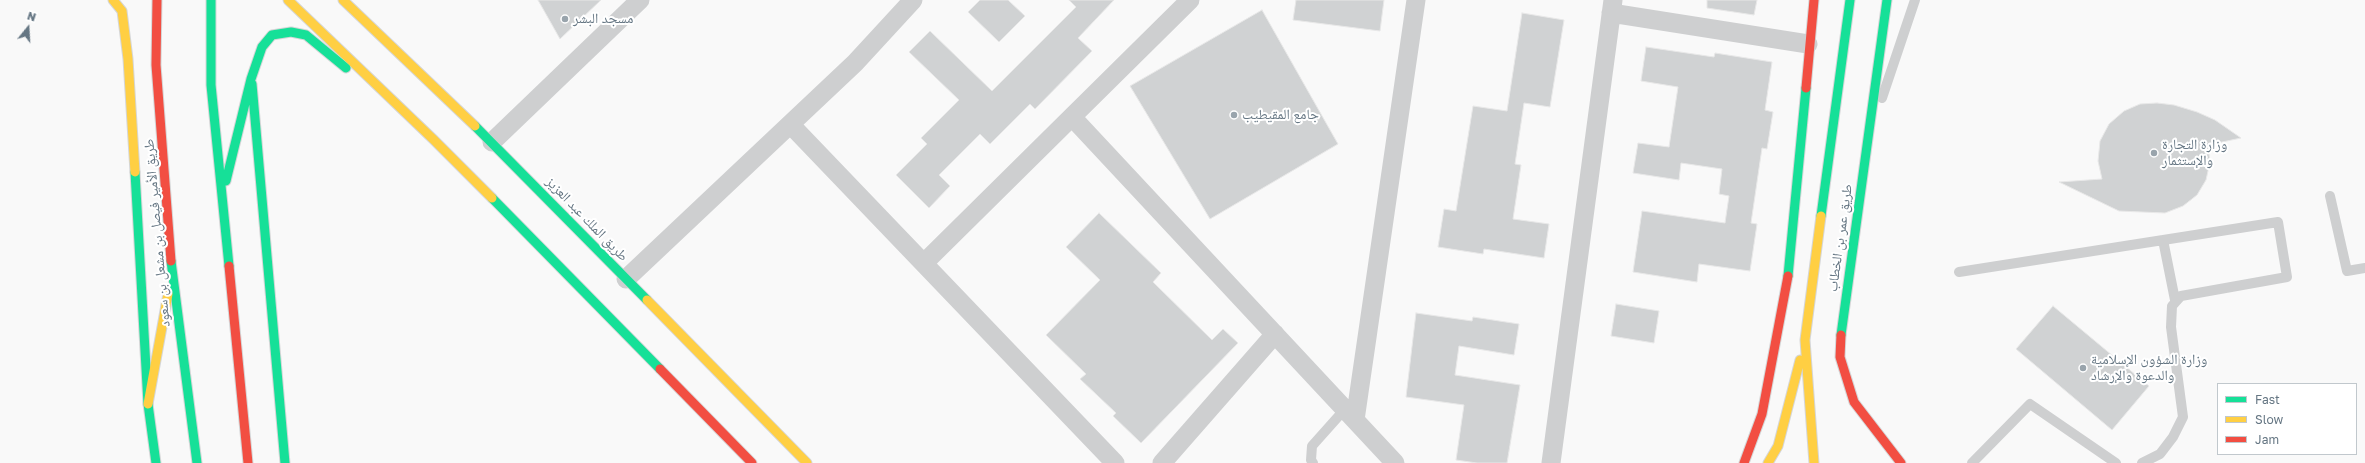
<!DOCTYPE html>
<html>
<head>
<meta charset="utf-8">
<style>
  body { margin:0 }
  #map { position:relative; width:2365px; height:463px; overflow:hidden; background:#f9f9f9; font-family:"Golos Text",sans-serif }
  canvas { display:block }
  .legend { position:absolute; left:2217px; top:383px; width:140px; height:72px; box-sizing:border-box; background:#fff; border:1px solid #c1c8cd; margin:0; padding:5px 7px; list-style:none; font-size:12px; color:#657683 }
  .legend li { display:flex; align-items:center; gap:8px; height:20px }
  .legend b { width:20px; border:1px solid #c1c8cd }
  .north { position:absolute; left:8px; top:8px; width:40px; height:40px; -webkit-text-stroke:3px #fff; paint-order:stroke; rotate:18deg; font-size:11px; font-weight:700; line-height:16px; text-align:center; color:#657683 }
  .north::after { content:''; display:block; margin:auto; width:14px; height:18px; background:#657683; clip-path:polygon(50% 0,100% 100%,50% 72%,0 100%) }
</style>
</head>
<body>
<div id="map">
<canvas width="2365" height="463"></canvas>
<ul class="legend">
<li><b style="height:5px;background:#16e098"></b>Fast</li>
<li><b style="height:5px;background:#ffcf43"></b>Slow</li>
<li><b style="height:5px;background:#f24e42"></b>Jam</li>
</ul>
<div class="north">N</div>
</div>
<script>
const g = document.querySelector('canvas').getContext('2d');
g.lineJoin = 'round';
function fill(path, color) {
  g.fillStyle = color;
  g.fill(path, 'evenodd');
}
function toPath(rows) {
  const path = new Path2D();
  for (const r of rows) {
    path.moveTo(r[0], r[1]);
    for (let i = 2; i < r.length; i += 2) path.lineTo(r[i], r[i + 1]);
  }
  return path;
}
function trace(path, color, width, dash) {
  g.strokeStyle = color;
  g.lineWidth = width;
  g.lineCap = dash ? 'butt' : 'round';
  g.setLineDash(dash || []);
  g.stroke(path);
}
function drawText(font, color, halo, rows, align = 'center') {
  g.font = font + ' "Golos Text","Noto Naskh Arabic",sans-serif';
  g.lineWidth = 4;
  g.setLineDash([]);
  g.textBaseline = 'middle';
  g.strokeStyle = halo;
  g.fillStyle = color;
  for (const [text, x, y, turn = 0] of rows) {
    g.save();
    g.translate(x, y);
    g.rotate((+turn || 0) * Math.PI / 180);
    g.textAlign = isNaN(turn) ? turn : align;
    if (halo) g.strokeText(text, 0, 0);
    g.fillText(text, 0, 0);
    g.restore();
  }
}
const building = toPath([
  [538,0,601,0,560,39,538,0],
  [980,0,1008,0,1025,16,999,42,968,12,980,0],
  [1069,0,1114,0,1078,38,1092,51,1035,109,1030,104,990,144,980,134,939,175,950,186,929,208,896,175,927,144,921,138,959,100,909,52,930,31,992,91,1076,7,1069,0],
  [1296,0,1384,0,1380,31,1293,20,1296,0],
  [1707,0,1757,0,1754,15,1707,8,1707,0],
  [1262,10,1338,144,1210,219,1130,86,1262,10],
  [1522,13,1564,20,1550,107,1524,103,1515,164,1521,165,1513,219,1549,224,1544,258,1484,249,1483,254,1438,247,1444,209,1456,211,1473,106,1507,111,1522,13],
  [1646,47,1714,57,1715,53,1772,62,1765,110,1773,112,1767,149,1762,148,1751,223,1757,224,1750,271,1699,264,1697,282,1633,272,1642,211,1725,223,1729,196,1719,194,1722,169,1681,163,1679,180,1633,173,1638,143,1669,147,1678,87,1641,81,1646,47],
  [2157,103,2174,105,2197,112,2215,120,2241,138,2208,145,2210,162,2206,180,2197,195,2183,206,2165,213,2119,211,2059,182,2102,179,2098,161,2100,141,2109,124,2124,111,2140,104,2157,103],
  [1099,213,1161,273,1153,282,1212,340,1223,329,1238,343,1141,443,1113,416,1116,413,1080,379,1086,374,1046,335,1100,280,1066,247,1099,213],
  [1616,304,1659,311,1654,343,1611,336,1616,304],
  [2053,306,2149,386,2112,430,2016,349,2053,306],
  [1416,313,1472,321,1473,317,1519,324,1514,355,1459,346,1455,375,1520,385,1507,463,1477,463,1456,460,1464,405,1406,397,1416,313]
]);
const lane = toPath([
  [1882,98,1915,0],
  [2330,196,2347,271,2365,268],
  [2163,240,2175,300],
  [1959,272,2278,222,2287,277,2181,296,2172,306,2171,327,2183,417,2173,437,2160,454,2142,463],
  [1313,463,1311,460,1312,446,1345,409],
  [1972,463,2030,404,2116,463]
]);
const street = toPath([
  [1611,13,1808,44],
  [1072,117,1395,463],
  [790,124,1115,463],
  [492,142,640,0],
  [924,263,1190,0],
  [626,279,855,63,913,0],
  [1355,420,1416,0],
  [1162,463,1275,334],
  [1551,463,1613,0]
]);
const fast = toPath([
  [211,0,211,85,229,266],
  [252,84,285,463],
  [475,126,647,300],
  [135,172,148,404,156,463],
  [226,181,251,79,262,47,272,35,291,32,306,35,346,68],
  [492,198,660,369],
  [1821,216,1850,0],
  [171,261,197,463],
  [1788,276,1806,88],
  [1841,335,1887,0]
]);
const slow = toPath([
  [113,0,122,11,128,59,135,172],
  [288,0,434,140,492,198],
  [343,0,475,126],
  [647,300,807,463],
  [148,404,168,294],
  [1768,463,1778,446,1800,360],
  [1814,463,1805,340,1821,216]
]);
const jam = toPath([
  [157,0,156,65,171,261],
  [1806,88,1814,0],
  [229,266,248,463],
  [1841,335,1840,357,1854,402,1901,463],
  [660,369,752,463],
  [1744,463,1762,414,1788,276]
]);
const markers = [
  [565,19,4,"#99a4ac"],
  [1234,115,4,"#99a4ac"],
  [2154,153,4,"#99a4ac"],
  [2083,368,4,"#99a4ac"]
];
const poiNames = [
  ["مسجد البشر",573,19],
  ["جامع المقيطيب",1242,115],
  ["وزارة التجارة",2162,145],
  ["والإستثمار",2162,161],
  ["وزارة الشؤون الإسلامية",2091,360],
  ["والدعوة والإرشاد",2091,376]
];
const streetNames = [
  ["طريق الملك عبد العزيز",587,219,46],
  ["طريق الأمير فيصل بن مشعل بن سعود",157,233,-95],
  ["طريق عمر بن الخطاب",1840,238,-82]
];
fill(building, '#d0d2d3');
trace(building, '#e8e8e8', 1);
trace(fast, '#d5d6d7', 11);
trace(slow, '#d5d6d7', 11);
trace(jam, '#d5d6d7', 11);
trace(lane, '#cecfd0', 10);
trace(street, '#cecfd0', 19);
trace(fast, '#16e098', 9);
trace(slow, '#ffcf43', 9);
trace(jam, '#f24e42', 9);
for (const [x, y, r, color] of markers) {
  const dot = new Path2D();
  dot.arc(x, y, r, 0, 2 * Math.PI);
  g.fillStyle = color;
  g.fill(dot);
  trace(dot, '#fff', 1.5);
}
drawText('14px', '#657683', '#fff', poiNames, 'left');
drawText('14px', '#657683', '#fff', streetNames);
</script>
</body>
</html>
